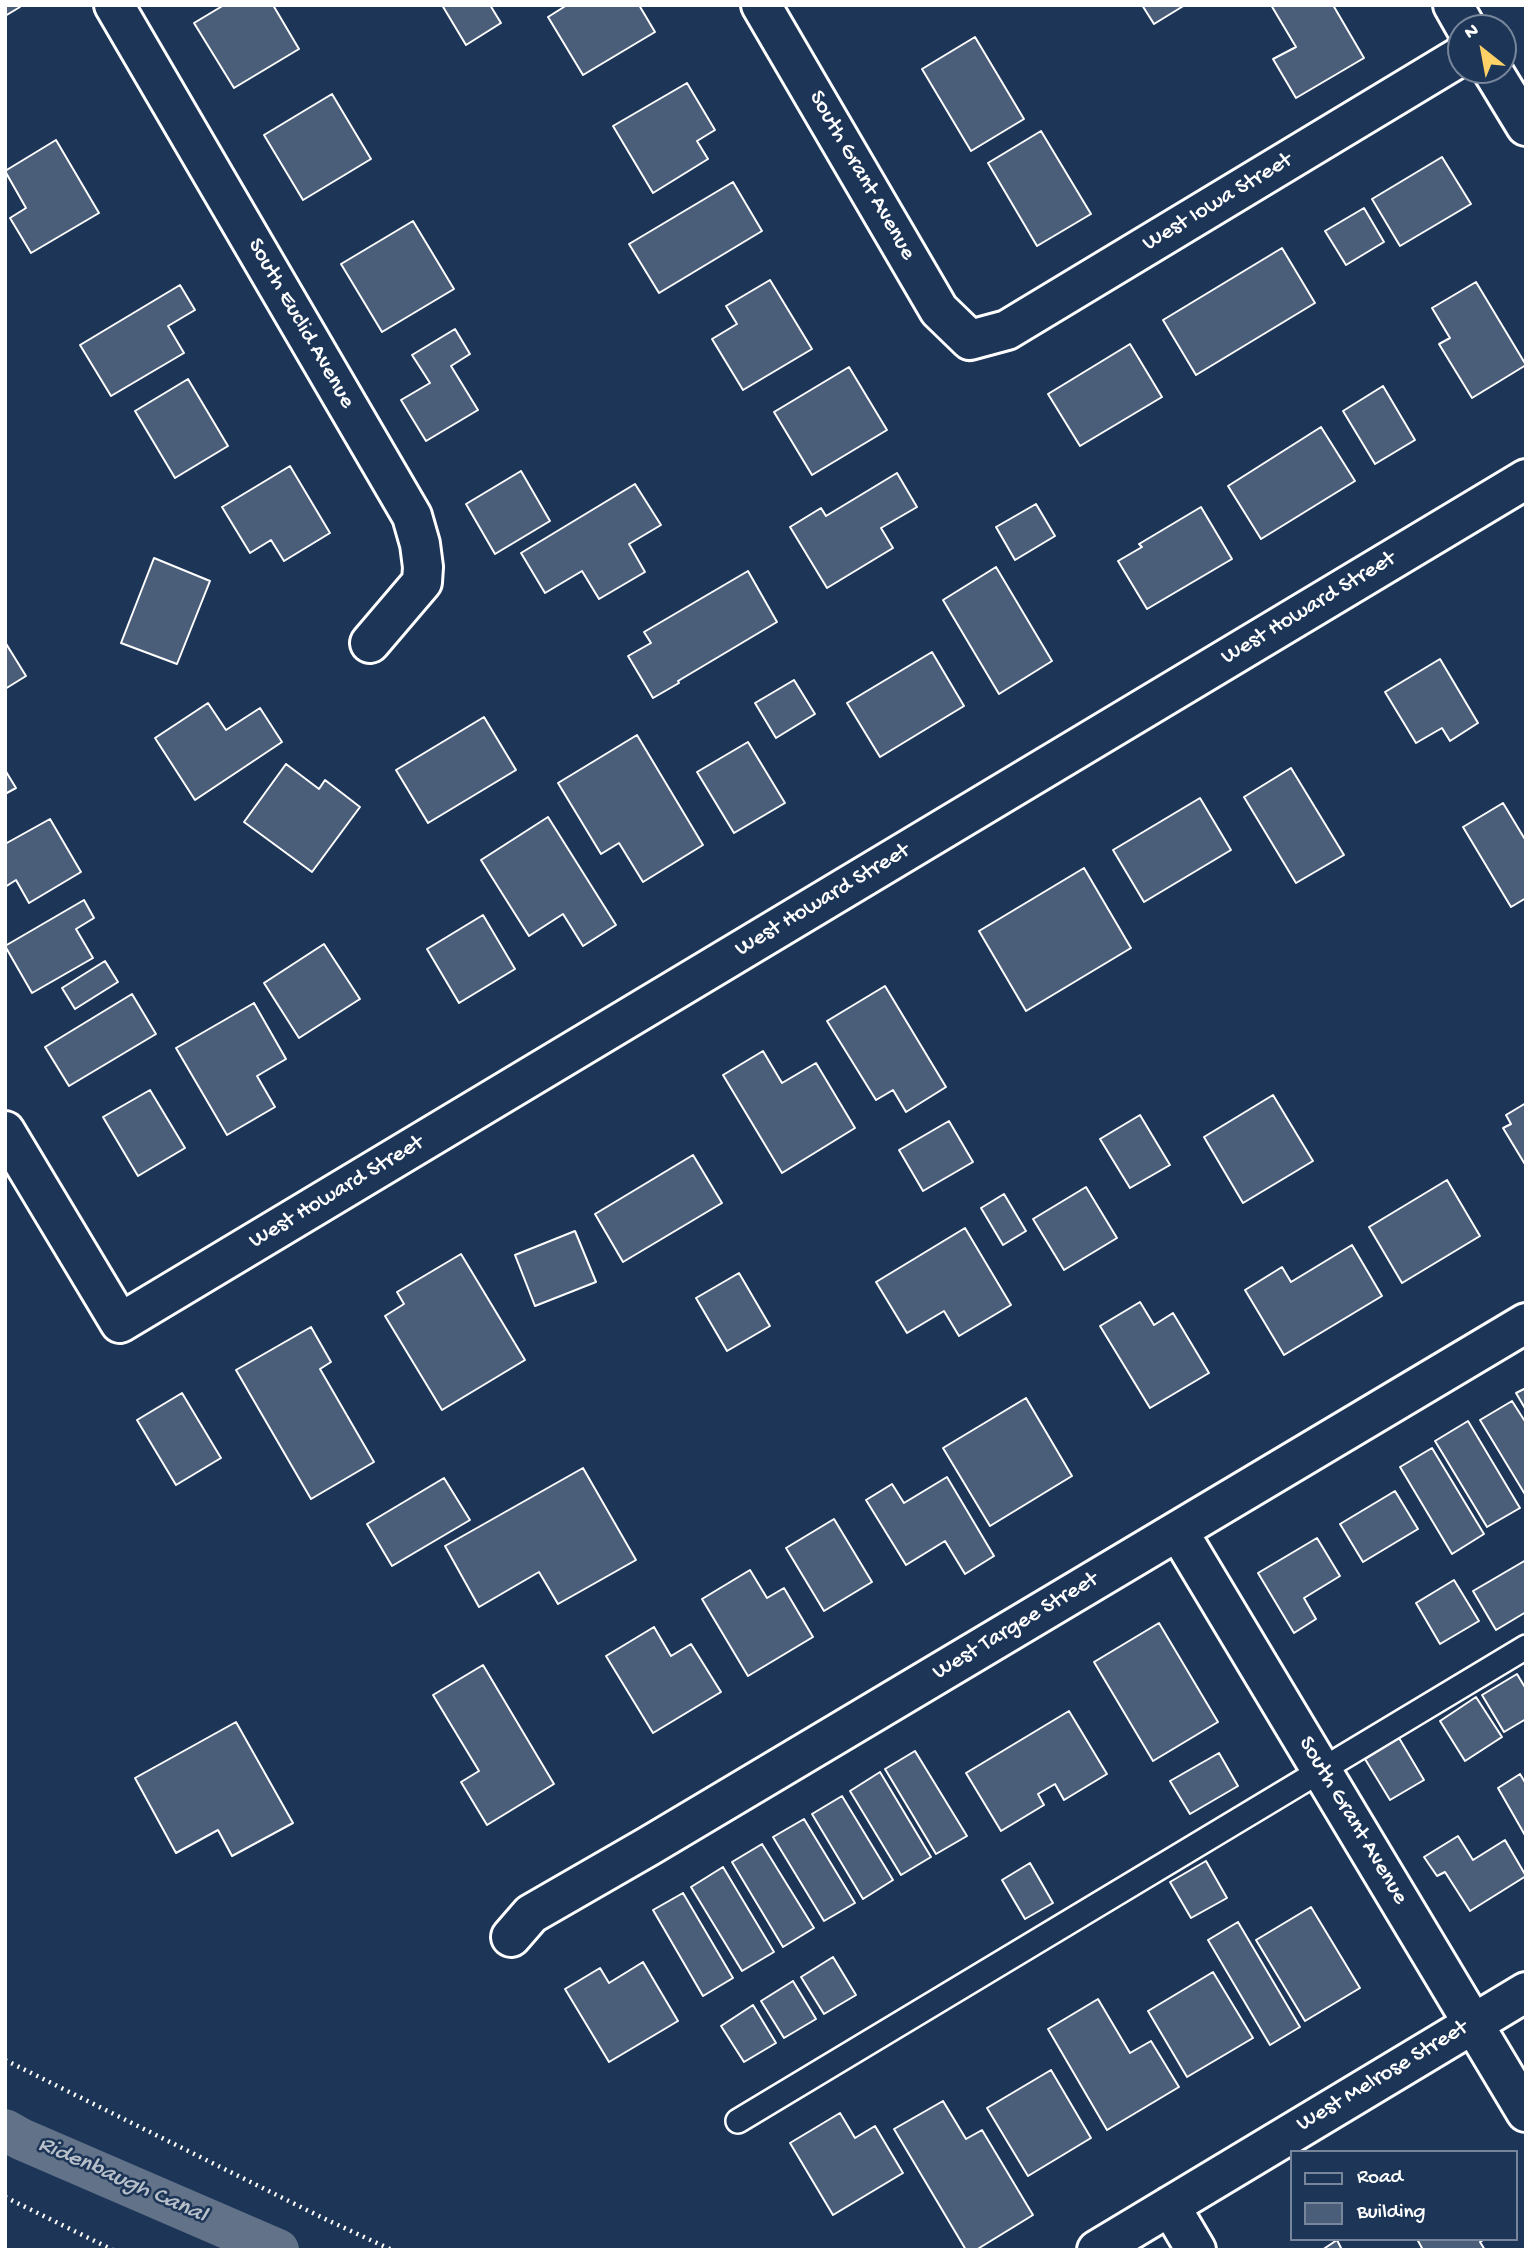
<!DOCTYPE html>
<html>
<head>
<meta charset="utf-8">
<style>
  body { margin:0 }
  #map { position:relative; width:1531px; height:2255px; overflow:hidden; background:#1d3557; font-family:"Gochi Hand",sans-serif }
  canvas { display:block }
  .frame { position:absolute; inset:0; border:7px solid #fff; pointer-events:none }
  .legend { position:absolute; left:1290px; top:2150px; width:228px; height:91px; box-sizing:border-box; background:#1d3557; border:2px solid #77869a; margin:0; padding:9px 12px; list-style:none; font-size:21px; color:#fff }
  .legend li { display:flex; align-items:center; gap:14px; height:35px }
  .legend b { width:35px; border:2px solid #77869a }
  .north { position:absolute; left:1447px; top:14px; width:70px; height:70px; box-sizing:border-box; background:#1d3557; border:2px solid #77869a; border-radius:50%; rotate:329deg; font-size:19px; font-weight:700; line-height:28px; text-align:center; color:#fff }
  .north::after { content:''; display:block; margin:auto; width:24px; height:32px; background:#ffd166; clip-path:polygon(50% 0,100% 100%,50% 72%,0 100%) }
</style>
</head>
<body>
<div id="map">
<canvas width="1531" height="2255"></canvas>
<div class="frame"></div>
<ul class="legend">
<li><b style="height:9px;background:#1d3557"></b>Road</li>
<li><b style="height:19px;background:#4a5d79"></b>Building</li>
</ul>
<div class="north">N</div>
</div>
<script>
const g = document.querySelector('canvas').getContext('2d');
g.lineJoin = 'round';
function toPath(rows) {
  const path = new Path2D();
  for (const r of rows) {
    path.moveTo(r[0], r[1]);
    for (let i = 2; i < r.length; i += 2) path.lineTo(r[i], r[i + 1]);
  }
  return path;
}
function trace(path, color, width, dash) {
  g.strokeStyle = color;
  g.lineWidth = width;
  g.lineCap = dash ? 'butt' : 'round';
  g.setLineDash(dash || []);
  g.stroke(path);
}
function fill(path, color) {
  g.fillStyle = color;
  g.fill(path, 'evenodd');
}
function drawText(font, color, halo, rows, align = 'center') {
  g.font = font + ' "Gochi Hand",sans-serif';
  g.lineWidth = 5;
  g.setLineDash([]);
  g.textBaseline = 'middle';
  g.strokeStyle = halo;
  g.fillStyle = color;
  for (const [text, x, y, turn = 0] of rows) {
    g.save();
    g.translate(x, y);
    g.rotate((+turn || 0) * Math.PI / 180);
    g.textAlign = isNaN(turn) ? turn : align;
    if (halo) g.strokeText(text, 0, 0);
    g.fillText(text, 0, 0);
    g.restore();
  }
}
const canal = toPath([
  [5,2130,21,2139,278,2250]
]);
const building = toPath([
  [5,5,19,5,20,7,5,16,5,5],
  [224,5,273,5,299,49,234,88,194,23,224,5],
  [442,5,490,5,501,23,466,45,442,5],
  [567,5,639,5,655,32,583,75,548,17,567,5],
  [1142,5,1185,5,1154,24,1142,5],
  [1271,5,1333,5,1364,58,1296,98,1273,59,1296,47,1271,5],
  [975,37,1024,119,971,151,922,69,975,37],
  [687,83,715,130,697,141,708,159,653,193,613,126,687,83],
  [332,94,371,159,303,200,264,135,332,94],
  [1041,131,1091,214,1037,246,988,163,1041,131],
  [56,140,99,213,31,253,10,218,26,208,5,171,56,140],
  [1442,157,1471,204,1400,246,1372,199,1442,157],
  [733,182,762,231,659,293,629,244,733,182],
  [1364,208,1384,242,1346,265,1325,231,1364,208],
  [413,221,454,289,382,332,341,264,413,221],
  [1282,248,1315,303,1196,375,1163,320,1282,248],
  [770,280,812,349,743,390,712,339,737,324,726,306,770,280],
  [1476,282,1526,365,1472,398,1439,344,1450,338,1432,308,1476,282],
  [180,285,195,310,168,326,184,353,111,396,80,345,180,285],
  [455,329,470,354,451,366,478,410,426,441,401,400,430,383,412,355,455,329],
  [1130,344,1162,397,1080,446,1048,394,1130,344],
  [849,367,887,430,812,475,774,412,849,367],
  [188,379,228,446,175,478,135,411,188,379],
  [1383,386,1415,440,1375,464,1343,411,1383,386],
  [1321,427,1355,481,1261,539,1228,486,1321,427],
  [290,466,330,533,284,561,271,540,250,553,222,507,290,466],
  [521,471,550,521,495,554,466,504,521,471],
  [897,473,917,507,881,528,893,548,827,588,790,527,821,508,826,516,897,473],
  [635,484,661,525,629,544,645,572,599,599,582,571,545,593,521,553,635,484],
  [1036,504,1055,536,1015,560,996,527,1036,504],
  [1201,507,1232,559,1147,609,1118,561,1142,547,1139,544,1201,507],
  [154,558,210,581,177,664,121,643,154,558],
  [996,567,1052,661,999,694,943,600,996,567],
  [748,571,777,622,678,681,679,683,653,698,628,656,651,643,644,632,748,571],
  [5,642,26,676,5,689,5,642],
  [932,652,964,706,880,757,847,703,932,652],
  [1440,659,1478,723,1450,741,1442,728,1416,743,1385,692,1440,659],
  [794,680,815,714,776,738,755,703,794,680],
  [208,703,226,730,260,708,282,742,195,800,155,738,208,703],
  [484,717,516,770,428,823,396,770,484,717],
  [637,735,703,845,643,882,619,843,601,854,558,783,637,735],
  [748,742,785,803,734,833,697,772,748,742],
  [286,764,319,789,325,780,360,807,312,872,244,822,286,764],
  [1291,768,1344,855,1296,883,1244,797,1291,768],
  [5,770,16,788,5,794,5,770],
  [1200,798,1231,850,1144,902,1113,850,1200,798],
  [1503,803,1526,841,1526,898,1511,907,1463,827,1503,803],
  [548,817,616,925,583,946,563,914,529,936,481,860,548,817],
  [50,819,81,872,29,903,16,880,5,887,5,844,50,819],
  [1084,868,1131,948,1026,1011,979,931,1084,868],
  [84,900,94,918,76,929,93,958,32,993,5,946,84,900],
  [483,915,515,969,459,1003,427,949,483,915],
  [324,944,360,999,299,1038,264,983,324,944],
  [105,961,118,982,75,1009,62,988,105,961],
  [885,986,946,1087,906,1112,893,1090,876,1100,827,1021,885,986],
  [132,994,156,1034,69,1086,45,1047,132,994],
  [254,1003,286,1059,257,1076,275,1107,227,1135,176,1048,254,1003],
  [763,1051,782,1083,816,1063,855,1128,782,1173,723,1075,763,1051],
  [150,1090,185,1148,138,1176,103,1117,150,1090],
  [1273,1095,1313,1161,1243,1203,1204,1137,1273,1095],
  [1526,1103,1526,1166,1503,1128,1511,1124,1506,1115,1526,1103],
  [1140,1115,1170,1165,1130,1188,1100,1139,1140,1115],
  [949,1121,973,1162,923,1191,899,1150,949,1121],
  [693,1155,722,1203,623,1262,595,1214,693,1155],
  [1447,1180,1480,1236,1402,1283,1369,1227,1447,1180],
  [1086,1187,1117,1238,1064,1270,1033,1219,1086,1187],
  [1004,1194,1026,1231,1003,1245,981,1208,1004,1194],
  [965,1228,1011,1305,959,1336,944,1311,907,1333,876,1282,965,1228],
  [575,1231,596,1282,535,1306,515,1255,575,1231],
  [1352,1245,1382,1296,1284,1355,1245,1290,1282,1267,1291,1282,1352,1245],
  [461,1254,525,1360,442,1410,385,1316,404,1304,397,1292,461,1254],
  [739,1273,770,1326,727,1351,696,1298,739,1273],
  [1140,1302,1154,1325,1173,1313,1209,1373,1150,1408,1100,1326,1140,1302],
  [311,1327,331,1362,320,1369,374,1462,311,1499,236,1370,311,1327],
  [1526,1388,1526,1410,1516,1393,1526,1388],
  [182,1393,221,1458,176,1485,137,1420,182,1393],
  [1026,1398,1072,1476,990,1526,943,1448,1026,1398],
  [1512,1401,1526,1423,1526,1496,1480,1420,1512,1401],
  [1468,1421,1520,1508,1487,1527,1435,1441,1468,1421],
  [1432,1448,1484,1534,1452,1554,1400,1467,1432,1448],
  [583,1468,636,1560,558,1604,539,1572,479,1607,445,1546,583,1468],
  [947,1477,994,1556,965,1574,945,1541,906,1565,866,1500,892,1484,904,1503,947,1477],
  [444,1478,470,1520,392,1566,367,1524,444,1478],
  [1395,1491,1418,1529,1363,1562,1340,1524,1395,1491],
  [834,1519,872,1582,824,1611,786,1548,834,1519],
  [1317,1538,1340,1576,1304,1598,1316,1619,1294,1633,1258,1573,1317,1538],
  [1526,1560,1526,1612,1496,1630,1473,1591,1526,1560],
  [750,1570,767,1598,784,1588,813,1637,748,1676,702,1599,750,1570],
  [1454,1580,1479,1621,1440,1644,1416,1603,1454,1580],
  [1159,1623,1218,1722,1153,1761,1094,1662,1159,1623],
  [654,1627,671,1656,691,1644,721,1692,653,1733,606,1656,654,1627],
  [483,1665,554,1784,487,1825,461,1782,479,1771,433,1695,483,1665],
  [1517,1674,1526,1689,1526,1719,1504,1732,1482,1695,1517,1674],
  [1476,1697,1502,1737,1465,1761,1440,1721,1476,1697],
  [1069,1711,1107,1774,1064,1800,1055,1784,1038,1794,1044,1805,1001,1831,966,1773,1069,1711],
  [236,1722,293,1823,232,1856,218,1830,176,1853,135,1778,236,1722],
  [1399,1738,1424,1780,1390,1800,1365,1759,1399,1738],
  [915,1751,967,1836,936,1854,885,1769,915,1751],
  [1219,1753,1238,1786,1190,1814,1170,1781,1219,1753],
  [880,1772,931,1857,901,1875,850,1791,880,1772],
  [1520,1774,1526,1784,1526,1837,1498,1788,1520,1774],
  [842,1796,893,1880,863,1899,812,1814,842,1796],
  [804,1819,855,1903,824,1921,773,1837,804,1819],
  [1458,1836,1473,1860,1505,1840,1526,1876,1470,1911,1445,1872,1437,1876,1424,1857,1458,1836],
  [762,1844,814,1928,783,1947,732,1862,762,1844],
  [1206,1861,1227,1898,1191,1918,1170,1882,1206,1861],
  [1030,1863,1053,1903,1025,1919,1002,1880,1030,1863],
  [723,1867,774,1952,742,1971,691,1887,723,1867],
  [683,1893,733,1978,703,1996,653,1910,683,1893],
  [1311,1907,1360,1988,1305,2021,1256,1940,1311,1907],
  [1238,1922,1300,2027,1270,2045,1208,1940,1238,1922],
  [833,1957,856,1995,824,2014,801,1977,833,1957],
  [643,1962,678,2021,609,2062,565,1989,600,1968,609,1983,643,1962],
  [1213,1972,1253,2038,1187,2077,1148,2011,1213,1972],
  [793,1981,816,2019,784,2038,761,2001,793,1981],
  [1098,1999,1130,2053,1151,2041,1179,2087,1107,2130,1048,2029,1098,1999],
  [753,2005,776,2043,744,2062,721,2026,753,2005],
  [1051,2070,1091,2138,1028,2176,987,2108,1051,2070],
  [943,2101,966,2139,982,2130,1033,2215,976,2250,966,2250,894,2129,943,2101],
  [840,2113,855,2138,875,2126,903,2173,833,2215,790,2143,840,2113],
  [1417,2239,1485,2239,1480,2242,1485,2250,1423,2250,1417,2239],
  [1337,2240,1342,2250,1322,2250,1337,2240]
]);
const path = toPath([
  [5,2060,323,2218,392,2250],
  [5,2197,113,2250]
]);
const lane = toPath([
  [738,2121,1526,1647]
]);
const street = toPath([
  [114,5,412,516,420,544,423,567,422,582,370,643],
  [761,5,939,310,970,340,1007,330,1461,56],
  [1453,5,1466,28],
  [1492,70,1526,126],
  [5,1131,120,1323,1526,479],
  [1178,1531,1526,2112],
  [511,1937,531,1914,649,1846,1526,1323],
  [1170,2206,1196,2250],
  [1097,2250,1526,1992]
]);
const streetNames = [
  ["South Grant Avenue",861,176,60],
  ["West Iowa Street",1218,203,-31],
  ["South Euclid Avenue",300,324,60],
  ["West Howard Street",1309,609,-31],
  ["West Howard Street",823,901,-31],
  ["West Howard Street",337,1193,-31],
  ["West Targee Street",1016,1627,-31],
  ["South Grant Avenue",1352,1821,59],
  ["West Melrose Street",1383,2077,-31]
];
const waterNames = [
  ["Ridenbaugh Canal",122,2181,24]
];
trace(canal, '#617289', 42);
fill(building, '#4a5d79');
trace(building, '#fff', 2);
trace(lane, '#fff', 28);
trace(street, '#fff', 44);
trace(path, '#fff', 4.5, [2, 5]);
trace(lane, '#1d3557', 23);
trace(street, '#1d3557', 38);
drawText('23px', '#fff', '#1d3557', streetNames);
drawText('italic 24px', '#b8c0ca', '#1d3557', waterNames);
</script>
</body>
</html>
